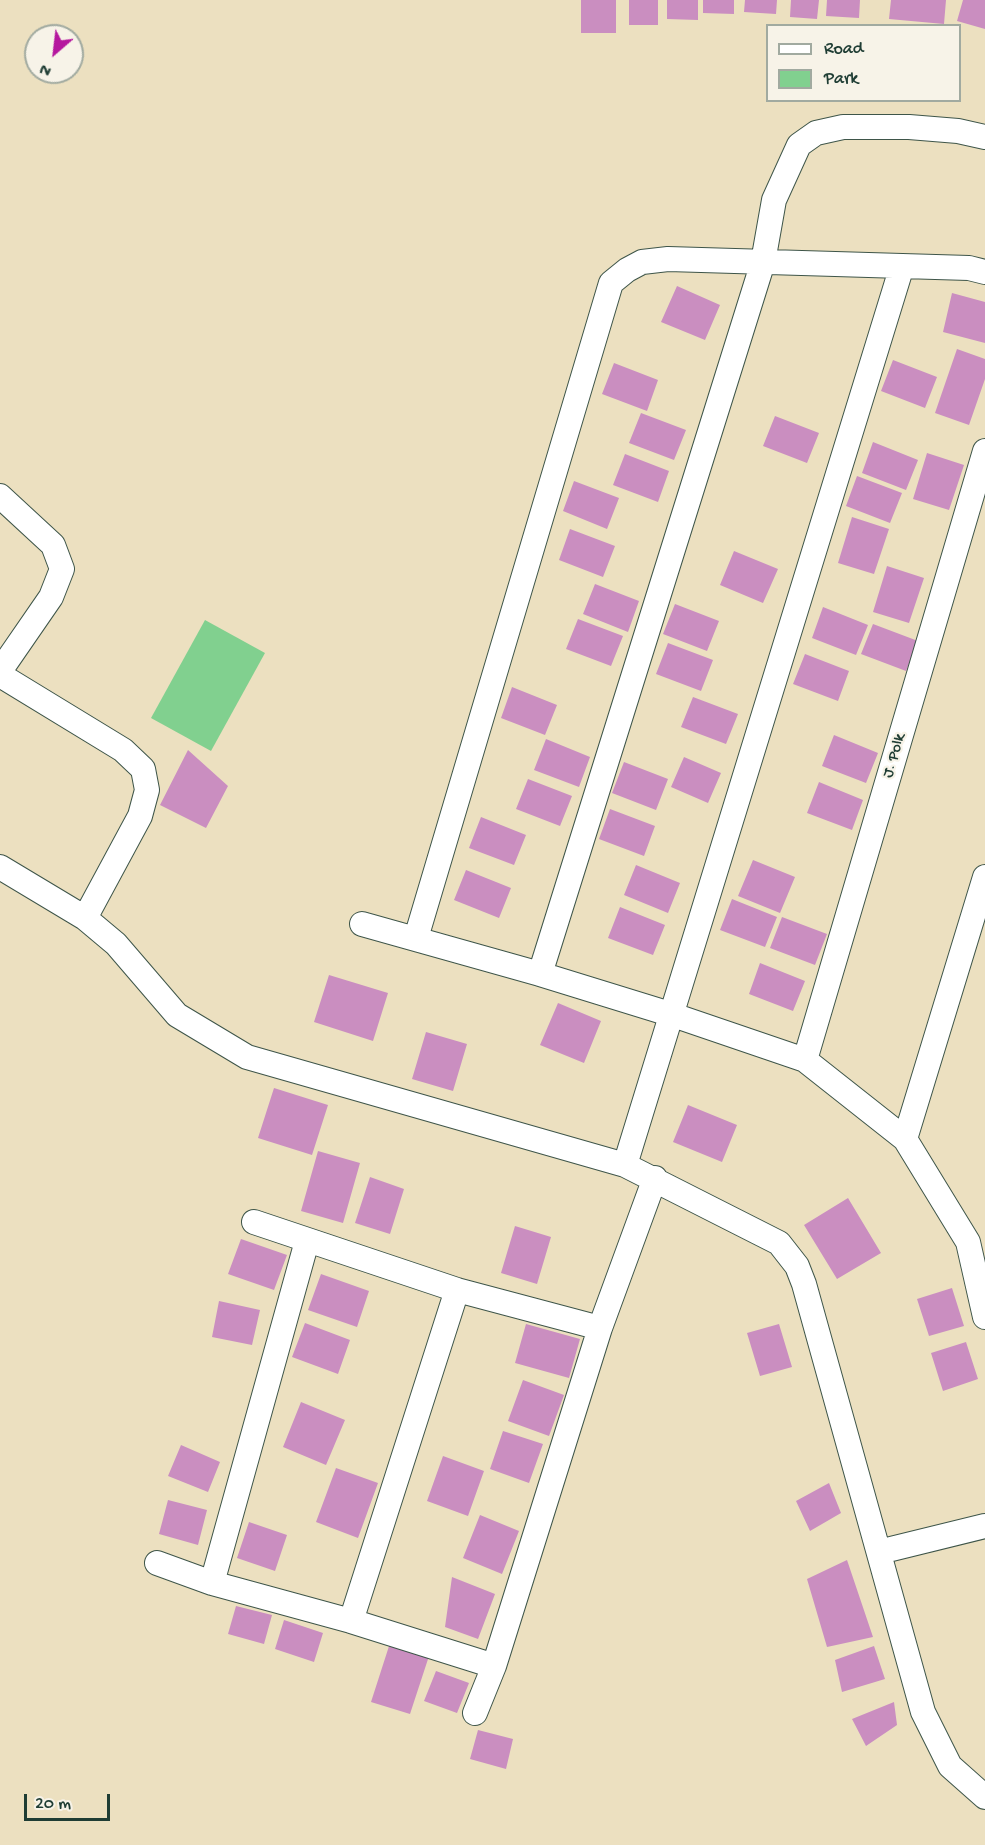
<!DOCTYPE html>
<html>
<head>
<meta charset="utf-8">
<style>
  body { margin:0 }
  #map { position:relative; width:985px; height:1845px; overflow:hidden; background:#ece0c0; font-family:"Gochi Hand",sans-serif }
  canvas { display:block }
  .legend { position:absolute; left:766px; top:24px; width:195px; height:78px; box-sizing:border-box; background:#f7f3e8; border:2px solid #a1aaa0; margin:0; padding:8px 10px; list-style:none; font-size:18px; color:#1f3d34 }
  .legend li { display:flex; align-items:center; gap:12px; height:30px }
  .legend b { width:30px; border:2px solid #a1aaa0 }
  .north { position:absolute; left:24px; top:24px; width:60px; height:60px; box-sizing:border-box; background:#f7f3e8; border:2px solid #a1aaa0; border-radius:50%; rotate:208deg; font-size:16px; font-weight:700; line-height:24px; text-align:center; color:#1f3d34 }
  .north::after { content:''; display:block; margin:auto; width:21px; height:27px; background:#b5179e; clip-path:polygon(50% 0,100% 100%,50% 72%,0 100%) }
  .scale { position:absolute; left:24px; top:1794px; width:86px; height:27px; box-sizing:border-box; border:3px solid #1f3d34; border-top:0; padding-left:8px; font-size:18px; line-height:21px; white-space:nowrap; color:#1f3d34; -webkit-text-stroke:4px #f7f3e8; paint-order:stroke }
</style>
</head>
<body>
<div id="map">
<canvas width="985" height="1845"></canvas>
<ul class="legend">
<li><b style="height:8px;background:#fff"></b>Road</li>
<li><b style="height:16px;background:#81d08f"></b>Park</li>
</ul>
<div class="north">N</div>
<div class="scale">20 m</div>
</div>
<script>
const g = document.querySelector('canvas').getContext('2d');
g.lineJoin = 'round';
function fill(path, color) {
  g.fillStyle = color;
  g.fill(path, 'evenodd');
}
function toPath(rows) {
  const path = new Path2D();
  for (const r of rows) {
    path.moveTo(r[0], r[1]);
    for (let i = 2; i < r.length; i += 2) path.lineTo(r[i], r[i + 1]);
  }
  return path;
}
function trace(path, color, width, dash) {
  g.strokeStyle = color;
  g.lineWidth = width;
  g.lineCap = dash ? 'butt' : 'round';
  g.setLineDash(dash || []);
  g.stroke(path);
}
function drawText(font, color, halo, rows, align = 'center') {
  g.font = font + ' "Gochi Hand",sans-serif';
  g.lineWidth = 4.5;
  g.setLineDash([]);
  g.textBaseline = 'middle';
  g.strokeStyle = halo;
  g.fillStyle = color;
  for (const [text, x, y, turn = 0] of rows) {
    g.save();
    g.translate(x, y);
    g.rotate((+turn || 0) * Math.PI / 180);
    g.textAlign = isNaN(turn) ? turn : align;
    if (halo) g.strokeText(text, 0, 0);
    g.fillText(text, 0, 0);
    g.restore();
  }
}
const green = toPath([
  [205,620,265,653,211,751,151,718]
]);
const building = toPath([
  [581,0,616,0,616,33,581,33],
  [629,0,658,0,658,25,629,25],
  [667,0,698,0,698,20,667,19],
  [703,0,734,0,734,14,703,13],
  [745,0,777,0,776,14,744,12],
  [791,0,819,0,817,19,790,17],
  [827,0,860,0,859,18,826,16],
  [891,0,946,0,944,24,889,19],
  [963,0,985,0,985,29,957,21],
  [677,286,720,305,705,340,661,322],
  [952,293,985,302,985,343,943,332],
  [957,349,985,359,985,379,969,425,935,413],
  [893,360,937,377,925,408,881,391],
  [614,363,658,380,647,411,602,394],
  [641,413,686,430,674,460,629,443],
  [775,416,819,433,807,463,763,446],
  [873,442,918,460,906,490,862,473],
  [927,453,964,465,949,510,913,499],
  [625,454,669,471,658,502,613,485],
  [857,476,902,493,890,523,846,506],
  [574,481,619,498,607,529,563,511],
  [852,517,889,529,874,574,838,563],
  [570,529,615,546,603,577,559,560],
  [734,551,778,569,763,603,720,585],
  [887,566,924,578,909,623,873,612],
  [595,584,639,601,628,632,583,614],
  [675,604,719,621,707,651,663,634],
  [823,607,868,625,856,655,812,638],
  [578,619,623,636,611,666,566,649],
  [873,624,918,641,906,671,861,654],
  [668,643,713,660,701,691,656,674],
  [805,654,849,671,838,701,793,684],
  [512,687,557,705,545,735,501,718],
  [693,697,738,714,726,744,681,727],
  [834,735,878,753,866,783,822,766],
  [546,739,590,757,579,787,534,770],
  [188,750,228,786,206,828,160,805],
  [684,757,721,773,708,803,671,787],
  [624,762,668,779,656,810,612,793],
  [528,779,572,796,560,826,516,809],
  [819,782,863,800,852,830,807,813],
  [610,809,655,826,644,856,599,839],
  [481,817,526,835,514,865,469,848],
  [753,860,795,877,780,913,738,896],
  [636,865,680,883,668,913,624,895],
  [466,870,511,888,499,918,454,900],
  [732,899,777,917,765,947,720,930],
  [620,907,665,925,653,955,608,938],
  [782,917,827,934,815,965,770,948],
  [760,963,805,981,793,1011,749,994],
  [329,975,388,993,373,1041,314,1022],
  [558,1003,601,1021,584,1063,540,1045],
  [426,1032,467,1044,453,1091,412,1079],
  [274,1088,328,1105,312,1155,258,1138],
  [688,1105,737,1125,722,1162,673,1142],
  [318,1151,360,1163,343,1223,301,1211],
  [370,1177,404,1189,390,1234,355,1223],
  [848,1198,881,1253,837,1279,804,1225],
  [515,1226,551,1237,537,1284,501,1273],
  [241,1239,287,1255,274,1290,228,1274],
  [321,1274,369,1291,357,1327,308,1310],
  [952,1288,964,1326,929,1336,917,1299],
  [219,1301,260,1310,252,1345,212,1337],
  [305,1323,350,1340,338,1374,292,1357],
  [526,1324,580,1339,569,1378,515,1363],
  [779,1324,792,1367,760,1376,747,1333],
  [966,1342,978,1379,943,1391,931,1353],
  [523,1380,564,1395,549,1436,508,1421],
  [301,1402,345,1420,326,1465,283,1447],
  [503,1431,543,1444,529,1483,490,1469],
  [181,1445,220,1462,208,1492,168,1476],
  [443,1456,484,1471,468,1516,427,1501],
  [336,1468,378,1483,358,1538,316,1522],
  [829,1483,841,1513,810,1531,796,1501],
  [168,1500,207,1510,198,1545,159,1534],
  [480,1515,519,1531,502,1574,463,1558],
  [249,1522,287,1535,275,1571,237,1558],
  [847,1560,873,1637,827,1647,807,1579],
  [452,1577,495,1594,478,1639,445,1627],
  [236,1606,272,1615,264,1644,228,1634],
  [284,1620,323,1633,314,1662,275,1649],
  [390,1643,429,1656,410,1714,371,1702],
  [874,1646,885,1679,842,1692,835,1660],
  [436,1671,469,1683,457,1713,424,1701],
  [894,1702,897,1725,866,1746,852,1719],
  [478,1730,513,1739,506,1769,470,1759]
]);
const street = toPath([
  [0,496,53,545,62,569,51,597,0,671],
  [0,675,123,750,143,769,147,790,140,816,85,918],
  [0,867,85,918,116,944,177,1015,247,1057,625,1165,779,1243,797,1266,804,1284,923,1712,950,1766,985,1797],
  [362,924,540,974,673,1015,805,1060,905,1139,968,1242,985,1317],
  [416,938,611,283,627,270,642,262,668,259,969,268,985,272],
  [540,974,763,262,774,200,799,145,816,133,843,127,909,127,958,131,985,137],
  [805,1060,985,451],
  [905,1139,985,877],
  [625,1165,902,266],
  [254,1222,457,1290,600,1328],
  [879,1552,985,1526],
  [157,1563,212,1583,351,1621,494,1666],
  [212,1583,307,1241],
  [351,1621,457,1290],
  [475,1713,494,1666,600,1328,655,1178]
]);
const streetNames = [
  ["J. Polk",895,756,-73]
];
fill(green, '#81d08f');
fill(building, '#ca8ec0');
trace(street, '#3e5549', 26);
trace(street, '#fff', 24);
drawText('16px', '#1f3d34', '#f7f3e8', streetNames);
</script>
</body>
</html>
